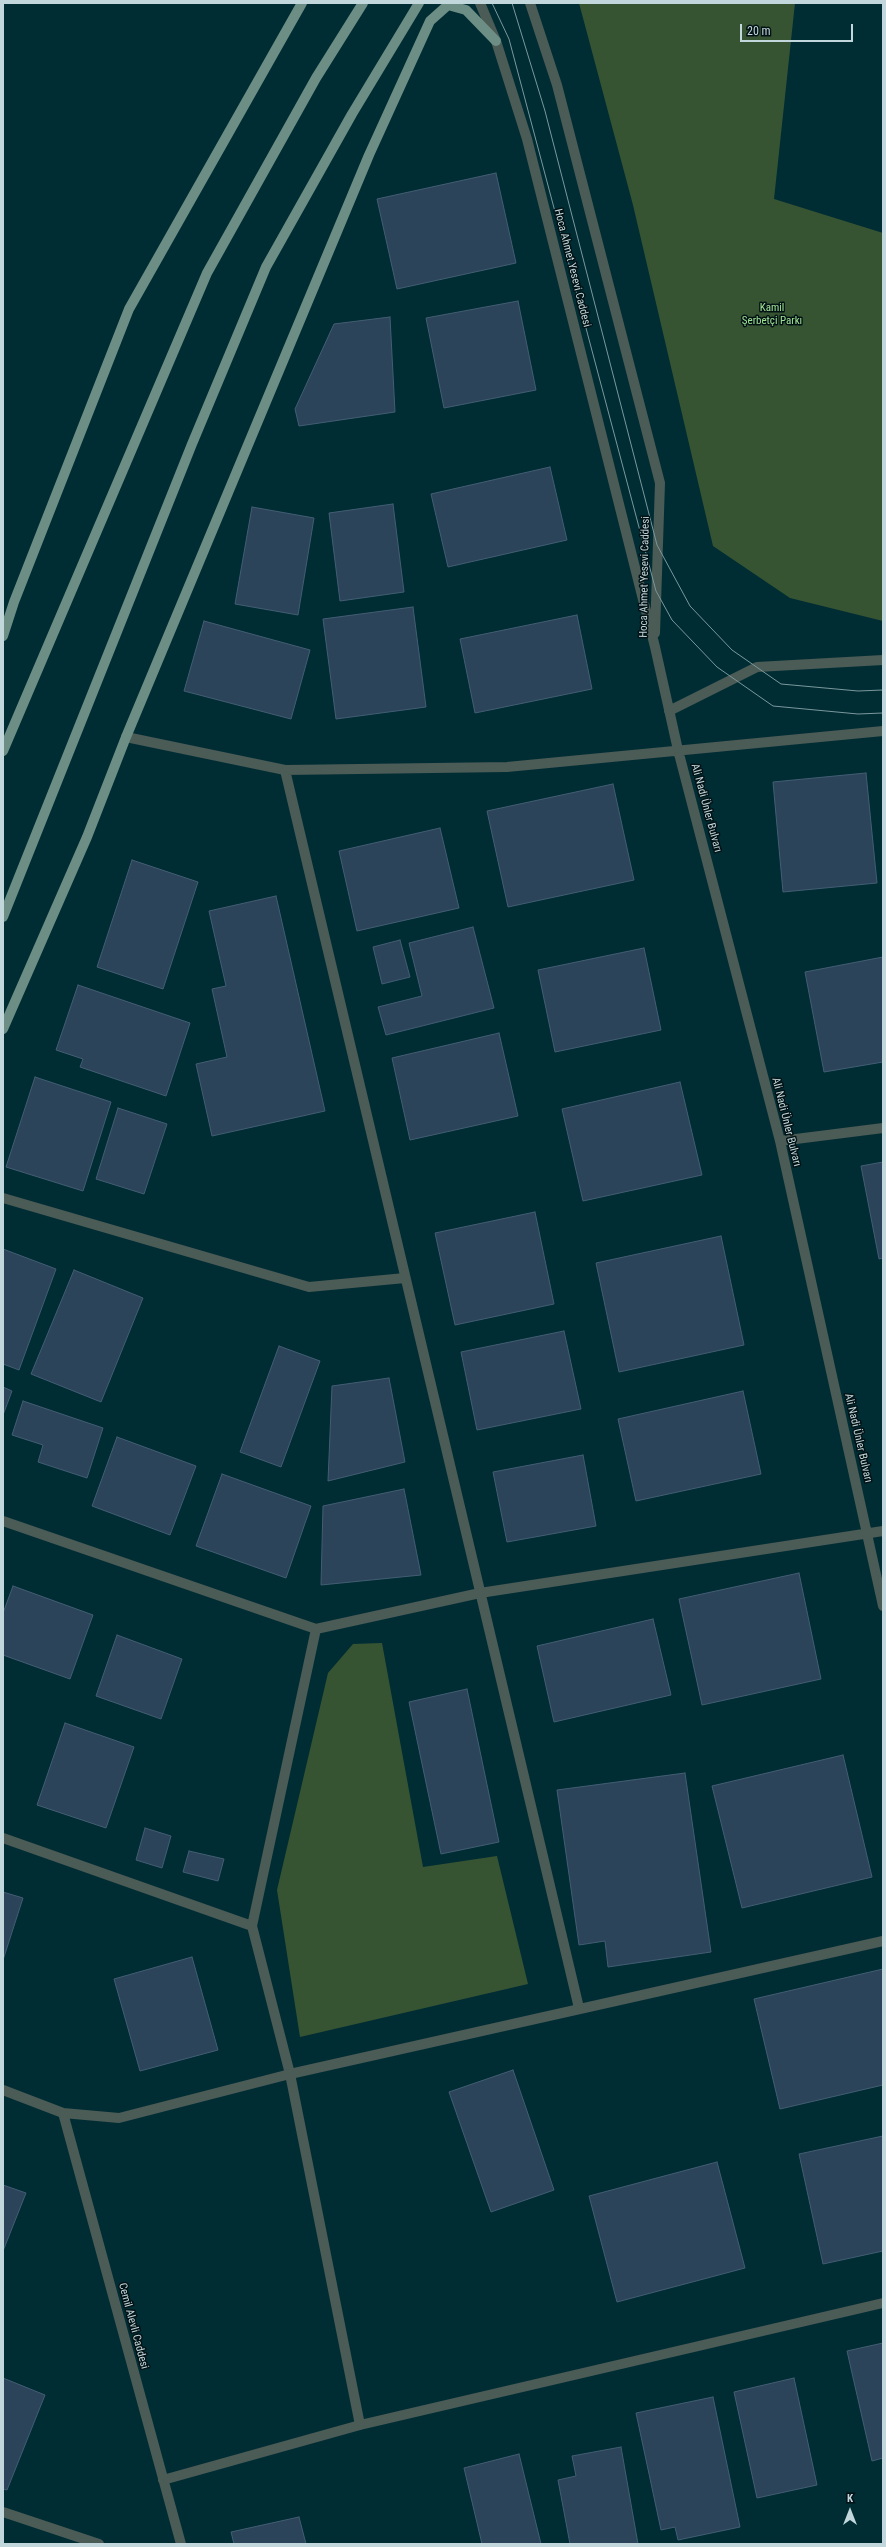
<!DOCTYPE html>
<html>
<head>
<meta charset="utf-8">
<style>
  body { margin:0 }
  #map { position:relative; width:886px; height:2547px; overflow:hidden; background:#002d34; font-family:"Roboto Condensed",sans-serif }
  canvas { display:block }
  .frame { position:absolute; inset:0; border:4px solid #c2d7db; pointer-events:none }
  .north { position:absolute; left:830px; top:2491px; width:40px; height:40px; -webkit-text-stroke:3px #031215; paint-order:stroke; rotate:0deg; font-size:11px; font-weight:700; line-height:16px; text-align:center; color:#c2d7db }
  .north::after { content:''; display:block; margin:auto; width:14px; height:18px; background:#c2d7db; clip-path:polygon(50% 0,100% 100%,50% 72%,0 100%) }
  .scale { position:absolute; left:740px; top:24px; width:113px; height:18px; box-sizing:border-box; border:2px solid #c2d7db; border-top:0; padding-left:5px; font-size:12px; line-height:14px; white-space:nowrap; color:#c2d7db; -webkit-text-stroke:3px #031215; paint-order:stroke }
</style>
</head>
<body>
<div id="map">
<canvas width="886" height="2547"></canvas>
<div class="frame"></div>
<div class="north">K</div>
<div class="scale">20 m</div>
</div>
<script>
const g = document.querySelector('canvas').getContext('2d');
g.lineJoin = 'round';
function fill(path, color) {
  g.fillStyle = color;
  g.fill(path, 'evenodd');
}
function toPath(rows) {
  const path = new Path2D();
  for (const r of rows) {
    path.moveTo(r[0], r[1]);
    for (let i = 2; i < r.length; i += 2) path.lineTo(r[i], r[i + 1]);
  }
  return path;
}
function trace(path, color, width, dash) {
  g.strokeStyle = color;
  g.lineWidth = width;
  g.lineCap = dash ? 'butt' : 'round';
  g.setLineDash(dash || []);
  g.stroke(path);
}
function drawText(font, color, halo, rows, align = 'center') {
  g.font = font + ' "Roboto Condensed",sans-serif';
  g.lineWidth = 3;
  g.setLineDash([]);
  g.textBaseline = 'middle';
  g.strokeStyle = halo;
  g.fillStyle = color;
  for (const [text, x, y, turn = 0] of rows) {
    g.save();
    g.translate(x, y);
    g.rotate((+turn || 0) * Math.PI / 180);
    g.textAlign = isNaN(turn) ? turn : align;
    if (halo) g.strokeText(text, 0, 0);
    g.fillText(text, 0, 0);
    g.restore();
  }
}
const green = toPath([
  [579,3,795,3,774,199,883,233,883,621,790,598,713,546,633,205],
  [382,1643,423,1867,497,1856,528,1984,300,2037,277,1890,328,1673,353,1644]
]);
const building = toPath([
  [496,173,516,263,397,289,377,199,496,173],
  [518,301,536,390,444,408,426,318,518,301],
  [390,317,395,412,299,426,295,409,334,324,390,317],
  [550,467,567,540,448,567,431,494,550,467],
  [393,504,404,592,340,601,329,513,393,504],
  [252,507,314,518,298,615,235,604,252,507],
  [413,607,426,707,336,719,323,619,413,607],
  [577,615,592,689,475,713,460,639,577,615],
  [204,621,310,650,291,719,184,691,204,621],
  [866,773,877,883,783,892,773,782,866,773],
  [613,784,634,880,508,907,487,811,613,784],
  [440,828,459,908,357,931,339,851,440,828],
  [132,860,198,882,163,989,97,967,132,860],
  [276,896,325,1111,212,1136,196,1064,227,1057,212,989,226,986,209,911,276,896],
  [473,927,494,1008,386,1035,378,1007,422,996,409,943,473,927],
  [400,940,410,977,382,984,373,947,400,940],
  [644,948,661,1030,555,1052,538,970,644,948],
  [883,957,883,1062,824,1072,805,972,883,957],
  [78,985,190,1023,166,1096,80,1067,83,1059,56,1050,78,985],
  [499,1033,518,1116,410,1140,392,1058,499,1033],
  [35,1077,111,1102,83,1191,6,1167,35,1077],
  [680,1082,702,1175,583,1201,562,1109,680,1082],
  [118,1108,167,1124,144,1194,96,1179,118,1108],
  [883,1162,883,1258,879,1259,861,1166,883,1162],
  [535,1212,554,1304,455,1325,435,1233,535,1212],
  [721,1236,744,1345,619,1372,596,1263,721,1236],
  [3,1249,56,1269,19,1370,3,1364,3,1249],
  [74,1270,143,1298,101,1402,31,1374,74,1270],
  [564,1331,581,1409,477,1430,461,1352,564,1331],
  [279,1346,320,1361,281,1467,240,1452,279,1346],
  [389,1378,405,1462,328,1481,332,1386,389,1378],
  [3,1387,12,1391,3,1415,3,1387],
  [743,1391,761,1474,636,1501,618,1419,743,1391],
  [23,1401,103,1428,87,1478,38,1462,43,1445,12,1435,23,1401],
  [117,1437,196,1466,170,1535,92,1506,117,1437],
  [583,1455,596,1526,507,1542,493,1472,583,1455],
  [222,1474,311,1506,286,1578,196,1546,222,1474],
  [404,1489,421,1575,321,1585,323,1506,404,1489],
  [799,1573,821,1679,702,1705,679,1599,799,1573],
  [13,1586,93,1615,70,1679,3,1655,3,1613,13,1586],
  [653,1619,671,1695,554,1722,537,1646,653,1619],
  [117,1635,182,1659,161,1719,96,1696,117,1635],
  [467,1689,499,1842,441,1854,409,1702,467,1689],
  [65,1723,134,1747,106,1828,37,1805,65,1723],
  [843,1755,872,1877,742,1908,712,1786,843,1755],
  [685,1773,711,1952,608,1967,605,1941,579,1945,557,1790,685,1773],
  [145,1828,171,1836,162,1868,136,1860,145,1828],
  [189,1851,224,1859,218,1881,183,1872,189,1851],
  [3,1892,23,1898,3,1960,3,1892],
  [192,1957,218,2050,140,2071,114,1979,192,1957],
  [883,1969,883,2085,780,2109,754,1999,883,1969],
  [513,2070,554,2190,491,2212,449,2092,513,2070],
  [883,2136,883,2251,823,2264,799,2154,883,2136],
  [717,2162,745,2268,617,2302,589,2196,717,2162],
  [3,2185,26,2193,3,2251,3,2185],
  [883,2343,883,2458,872,2461,847,2351,883,2343],
  [3,2378,45,2395,7,2490,3,2489,3,2378],
  [794,2378,817,2485,757,2498,734,2392,794,2378],
  [713,2397,740,2527,678,2540,675,2527,661,2530,636,2413,713,2397],
  [621,2447,638,2544,570,2544,558,2480,576,2476,572,2456,621,2447],
  [519,2454,541,2544,482,2544,464,2468,519,2454],
  [299,2517,306,2544,234,2544,231,2532,299,2517]
]);
const minor = toPath([
  [480,3,496,41,527,139,655,647,678,750,780,1141,883,1606],
  [530,3,557,85,660,483,655,633],
  [669,711,757,667,883,660],
  [126,737,285,770,507,767,883,731],
  [285,770,579,2008],
  [780,1141,883,1128],
  [3,1198,309,1287,405,1278],
  [3,1521,316,1629,480,1593,883,1531],
  [316,1629,252,1926,290,2074,360,2425],
  [3,1838,252,1926],
  [3,2090,63,2113,119,2118,290,2074,883,1941],
  [63,2113,181,2544],
  [163,2480,360,2425,883,2303],
  [3,2512,99,2544]
]);
const major = toPath([
  [3,636,14,602,129,309,302,3],
  [3,751,207,273,316,78,363,3],
  [3,917,192,444,266,267,352,114,419,3],
  [3,1029,87,837,126,737,369,155,430,21,448,5,466,10,496,41]
]);
const tram = toPath([
  [492,3,509,39,656,591,672,620,717,667,773,706,858,714,883,713],
  [512,3,545,111,657,545,690,606,732,650,781,684,858,691,883,690]
]);
const streetNames = [
  ["Hoca Ahmet Yesevi Caddesi",572,268,76],
  ["Hoca Ahmet Yesevi Caddesi",645,577,-89],
  ["Ali Nadi Ünler Bulvarı",706,808,75],
  ["Ali Nadi Ünler Bulvarı",786,1122,76],
  ["Ali Nadi Ünler Bulvarı",858,1438,77],
  ["Cemil Alevli Caddesi",133,2326,75]
];
const parkNames = [
  ["Kamil",772,308],
  ["Şerbetçi Parkı",772,321]
];
fill(green, '#375432');
fill(building, '#2b4459');
trace(building, '#435d73', 1);
trace(minor, '#4b5b56', 10);
trace(major, '#6d8e85', 10);
trace(tram, '#7a989d', 1);
drawText('11px', '#c2d7db', '#031215', streetNames);
drawText('11px', '#a0e294', '#031215', parkNames);
</script>
</body>
</html>
